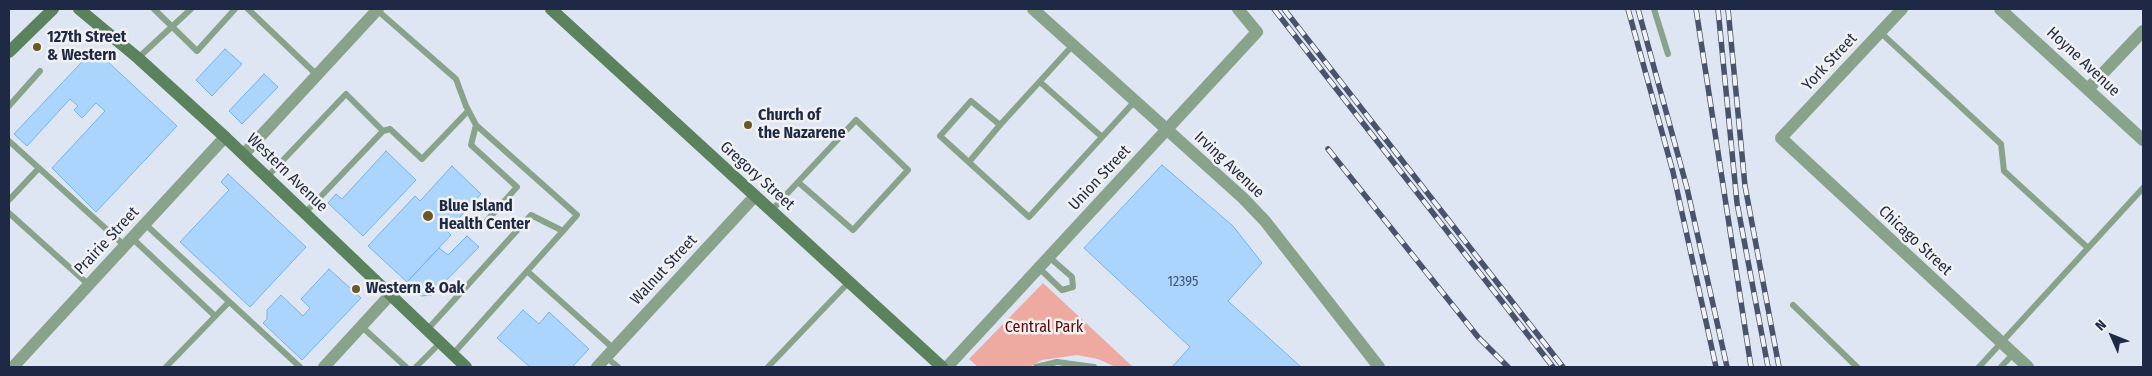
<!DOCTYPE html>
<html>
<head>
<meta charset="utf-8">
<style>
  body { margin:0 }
  #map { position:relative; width:2152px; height:376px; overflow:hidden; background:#dee5f3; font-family:"Fira Sans Condensed",sans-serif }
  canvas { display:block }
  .frame { position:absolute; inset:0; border:10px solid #1e2945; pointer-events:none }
  .north { position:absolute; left:2087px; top:311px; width:50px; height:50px; -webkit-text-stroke:4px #f2f2f2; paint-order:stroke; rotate:314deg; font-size:14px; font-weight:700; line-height:20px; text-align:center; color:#1e2945 }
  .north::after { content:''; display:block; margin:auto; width:18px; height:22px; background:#1e2945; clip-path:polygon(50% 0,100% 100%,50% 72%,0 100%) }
</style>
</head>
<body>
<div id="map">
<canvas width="2152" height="376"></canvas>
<div class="frame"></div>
<div class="north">N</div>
</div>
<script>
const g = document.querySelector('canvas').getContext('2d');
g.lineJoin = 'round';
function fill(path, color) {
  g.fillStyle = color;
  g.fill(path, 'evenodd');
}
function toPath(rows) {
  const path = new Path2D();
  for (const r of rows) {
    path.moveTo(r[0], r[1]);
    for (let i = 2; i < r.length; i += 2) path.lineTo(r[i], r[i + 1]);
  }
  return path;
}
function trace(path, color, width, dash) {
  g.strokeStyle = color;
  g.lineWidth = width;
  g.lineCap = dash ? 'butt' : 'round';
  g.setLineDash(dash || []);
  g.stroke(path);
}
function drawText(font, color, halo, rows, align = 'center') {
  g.font = font + ' "Fira Sans Condensed",sans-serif';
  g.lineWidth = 5;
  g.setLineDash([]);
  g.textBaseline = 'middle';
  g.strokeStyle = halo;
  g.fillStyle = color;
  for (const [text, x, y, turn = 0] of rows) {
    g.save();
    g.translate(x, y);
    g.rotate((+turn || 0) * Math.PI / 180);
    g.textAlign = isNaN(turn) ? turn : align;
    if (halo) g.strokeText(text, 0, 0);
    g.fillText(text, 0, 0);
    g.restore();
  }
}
const green = toPath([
  [1043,283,1133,367,1116,367,1098,359,1077,355,1042,360,1029,367,978,367,969,359]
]);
const building = toPath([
  [94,49,177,126,96,212,52,168,105,111,96,103,82,118,74,110,78,106,70,99,27,146,14,134,94,49],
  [225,49,242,64,212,96,196,80,225,49],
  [264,74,278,87,242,124,229,111,264,74],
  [386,151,416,180,363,236,328,203,336,194,342,199,386,151],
  [1162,165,1233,226,1262,263,1228,301,1301,367,1172,367,1190,347,1084,248,1162,165],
  [452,166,481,194,447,231,451,235,407,282,368,246,415,196,420,201,452,166],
  [228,174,306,247,250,307,180,242,229,190,221,182,228,174],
  [467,236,479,247,432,295,421,296,407,282,439,248,448,255,467,236],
  [329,269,361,298,302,360,263,323,267,319,267,310,281,295,303,316,310,308,301,299,329,269],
  [523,310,539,324,549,312,589,349,572,367,530,367,497,338,523,310]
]);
const lane = toPath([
  [154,9,197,51,235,9],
  [248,9,317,75],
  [1654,9,1668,54],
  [377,10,456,79,466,106,476,125,577,215,563,231],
  [1880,32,2001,144,2004,171,2088,248],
  [1073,45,1000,125,971,101,940,136,1029,217,1135,101],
  [138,58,191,9],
  [1040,82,1102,137],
  [9,106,40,71],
  [476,125,471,145,517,187,483,225],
  [383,131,390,129,422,159,468,111],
  [9,141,125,246],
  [969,162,1000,125],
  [267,177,346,94,383,131,305,213],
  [9,200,39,168],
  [771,211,798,182,856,120,908,170,853,230,798,182],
  [9,213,89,285],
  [145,224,300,367],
  [132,238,215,316],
  [1039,268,1062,290,1073,287,1072,277,1049,257],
  [527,271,614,349],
  [1793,305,1857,367],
  [361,326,406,367],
  [427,330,531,215,563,231,453,354],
  [606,357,618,367],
  [166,367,229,302],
  [416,367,440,343],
  [768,367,849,282],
  [1036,367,1057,362,1094,367],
  [1979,367,2143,188],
  [2001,367,2013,354]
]);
const street = toPath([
  [1033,9,1243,198,1265,221,1379,367],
  [1902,9,1781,138,2028,367],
  [2000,9,2143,140],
  [2088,89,2143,31],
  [244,154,378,9],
  [13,367,225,137],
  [324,367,390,295],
  [597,367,755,196],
  [947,367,1257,32,1238,9]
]);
const secondary = toPath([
  [79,9,138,58,225,137,466,367],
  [551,9,942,367],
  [9,52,53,9]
]);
const rail = toPath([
  [1274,9,1553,367],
  [1284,9,1563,367],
  [1628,9,1673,172,1716,367],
  [1638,9,1687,188,1727,367],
  [1696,9,1751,367],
  [1718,9,1737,203,1768,367],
  [1728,9,1745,186,1779,367],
  [1328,149,1478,337,1508,367]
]);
const markers = [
  [37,47,5,"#6c5726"],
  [748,125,5,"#6c5726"],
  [428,216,6,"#6c5726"],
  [356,289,5,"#6c5726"]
];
const numberNames = [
  ["12395",1183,282]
];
const poiNames = [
  ["127th Street",47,38],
  ["& Western",47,56],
  ["Church of",758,116],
  ["the Nazarene",758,134],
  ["Blue Island",439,207],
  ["Health Center",439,225],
  ["Western & Oak",366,289]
];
const streetNames = [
  ["York Street",1830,62,-47],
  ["Hoyne Avenue",2083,62,43],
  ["Irving Avenue",1229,165,43],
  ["Western Avenue",287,173,44],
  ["Gregory Street",757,176,42],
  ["Union Street",1100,178,-47],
  ["Prairie Street",107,241,-47],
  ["Chicago Street",1915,241,43],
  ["Walnut Street",664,270,-47]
];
const parkNames = [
  ["Central Park",1044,328]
];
fill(green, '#eea9a1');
fill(building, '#abd5fc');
trace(building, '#73b3ec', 1);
trace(lane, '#88a389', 6);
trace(street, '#88a389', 12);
trace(secondary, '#5a825d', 12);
trace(rail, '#49546c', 5.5);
trace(rail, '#f2f2f2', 4, [11]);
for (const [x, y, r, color] of markers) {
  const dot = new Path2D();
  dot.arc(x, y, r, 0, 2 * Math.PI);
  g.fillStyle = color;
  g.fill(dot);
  trace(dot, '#f2f2f2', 2);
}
drawText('14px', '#415473', null, numberNames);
drawText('bold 16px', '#1e2945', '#f2f2f2', poiNames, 'left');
drawText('16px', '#1e2945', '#f2f2f2', streetNames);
drawText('16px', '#5e080b', '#f2f2f2', parkNames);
</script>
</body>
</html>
